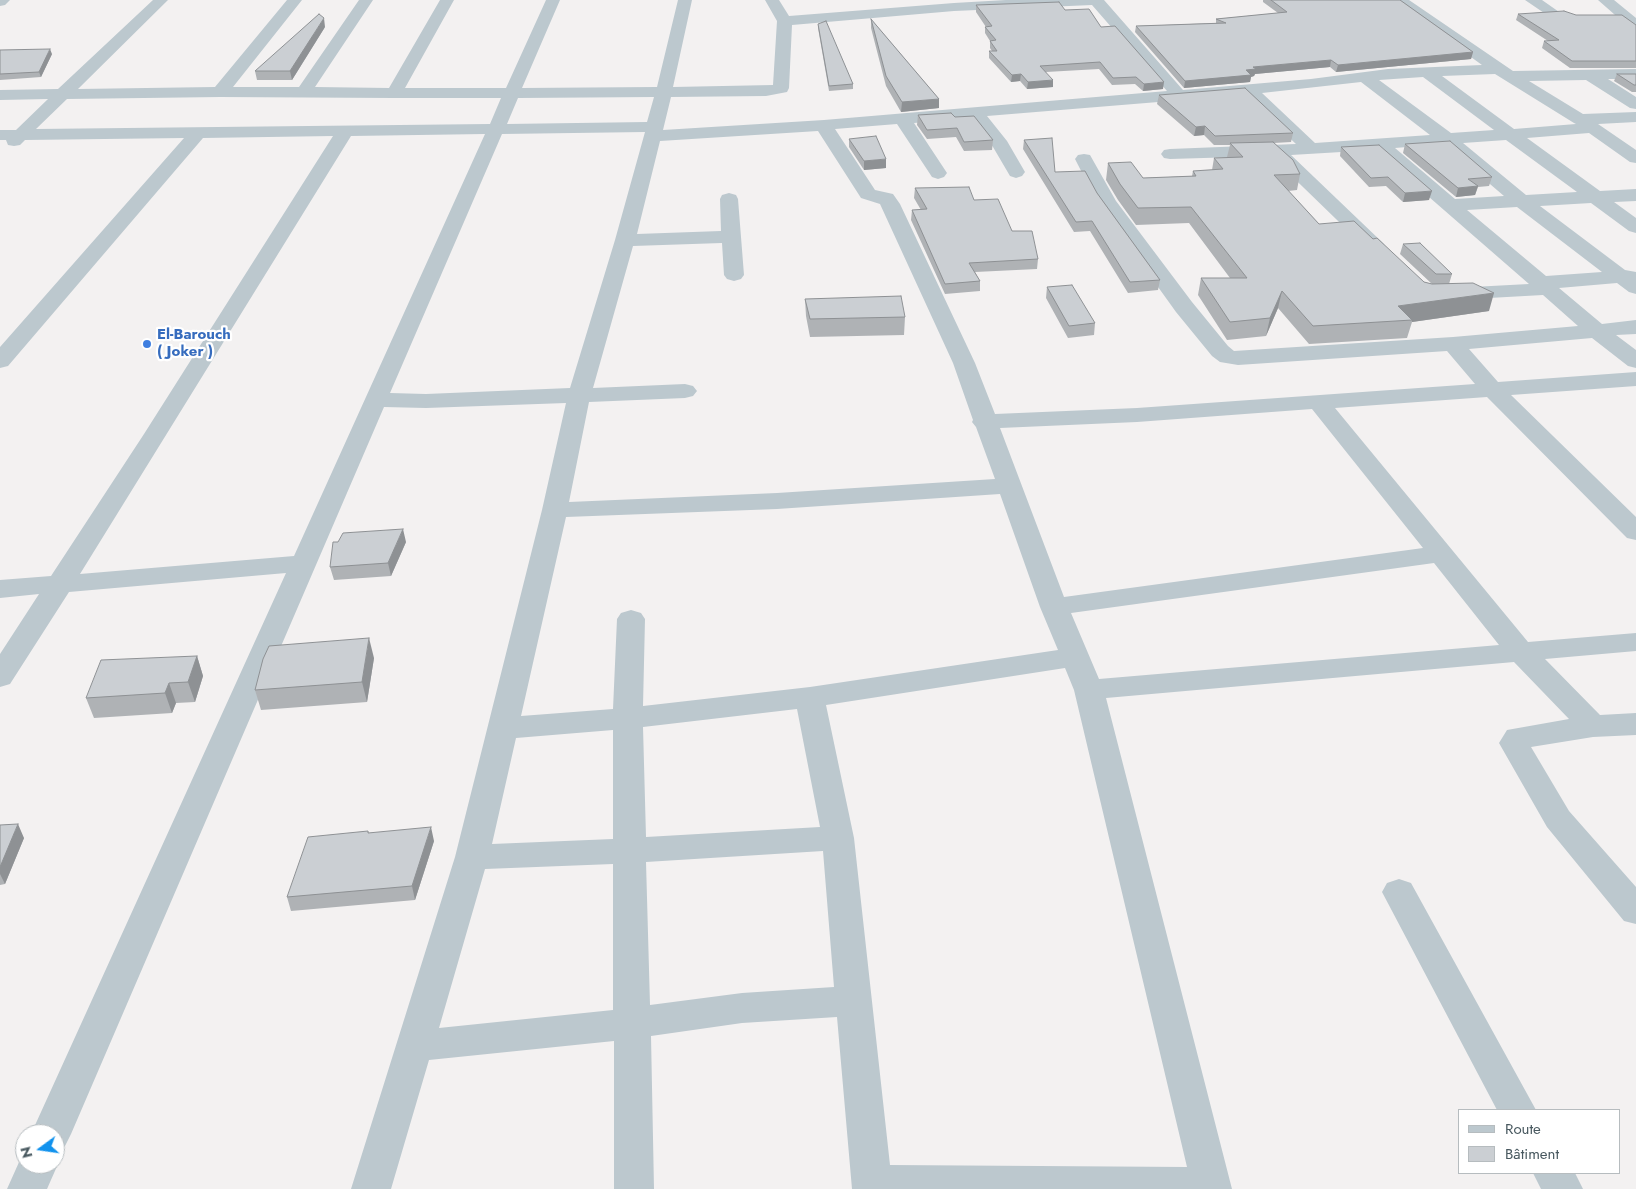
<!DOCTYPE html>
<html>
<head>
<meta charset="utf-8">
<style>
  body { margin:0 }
  #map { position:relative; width:1636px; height:1189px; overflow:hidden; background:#f3f1f1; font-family:Jost,sans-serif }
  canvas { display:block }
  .legend { position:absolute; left:1458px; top:1109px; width:162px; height:65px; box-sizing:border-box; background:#fff; border:1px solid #b6bcbf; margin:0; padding:6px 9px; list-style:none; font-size:15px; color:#48585f }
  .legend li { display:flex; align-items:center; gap:10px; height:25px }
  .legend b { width:25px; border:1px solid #b6bcbf }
  .north { position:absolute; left:15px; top:1124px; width:50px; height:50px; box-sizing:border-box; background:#fff; border:1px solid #b6bcbf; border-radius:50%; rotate:256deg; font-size:14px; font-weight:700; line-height:20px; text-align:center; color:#48585f }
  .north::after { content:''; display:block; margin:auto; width:18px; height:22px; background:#1192ed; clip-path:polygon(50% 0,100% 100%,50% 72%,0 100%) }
</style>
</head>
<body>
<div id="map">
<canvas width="1636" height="1189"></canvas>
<ul class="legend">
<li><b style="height:6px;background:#bcc8ce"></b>Route</li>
<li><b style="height:14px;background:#cbcfd3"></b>Bâtiment</li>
</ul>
<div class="north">N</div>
</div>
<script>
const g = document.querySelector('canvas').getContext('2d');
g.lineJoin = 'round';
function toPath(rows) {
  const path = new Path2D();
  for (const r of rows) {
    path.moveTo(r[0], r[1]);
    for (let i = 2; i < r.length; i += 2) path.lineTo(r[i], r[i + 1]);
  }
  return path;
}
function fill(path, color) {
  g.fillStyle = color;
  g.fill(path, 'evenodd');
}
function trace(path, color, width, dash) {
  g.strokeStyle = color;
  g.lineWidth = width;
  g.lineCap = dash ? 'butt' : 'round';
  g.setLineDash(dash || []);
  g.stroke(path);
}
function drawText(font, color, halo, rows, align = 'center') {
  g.font = font + ' Jost,sans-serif';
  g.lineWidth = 4.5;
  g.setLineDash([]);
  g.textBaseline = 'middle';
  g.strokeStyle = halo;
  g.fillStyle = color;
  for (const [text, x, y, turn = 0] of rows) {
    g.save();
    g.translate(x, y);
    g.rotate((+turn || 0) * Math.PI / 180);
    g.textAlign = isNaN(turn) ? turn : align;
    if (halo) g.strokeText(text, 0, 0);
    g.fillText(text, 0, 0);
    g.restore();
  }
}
const street = toPath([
  [0,0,10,0,5,5,0,6,0,0],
  [153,0,168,0,78,89,215,87,287,0,302,0,233,87,299,87,359,0,373,0,315,87,389,88,440,0,454,0,405,88,506,88,546,0,560,0,522,88,657,87,678,0,692,0,673,87,773,85,777,21,765,0,779,0,789,16,954,3,1006,0,1104,0,1183,90,1311,79,1388,69,1482,65,1392,0,1409,0,1513,71,1636,69,1636,79,1608,79,1636,97,1636,109,1630,108,1586,80,1529,81,1583,114,1636,112,1636,122,1598,124,1636,150,1636,163,1630,162,1589,133,1527,138,1600,191,1636,189,1636,201,1614,202,1636,218,1636,233,1629,231,1591,203,1540,206,1625,270,1636,272,1636,294,1629,292,1617,283,1559,288,1602,324,1636,320,1636,334,1616,335,1636,350,1636,368,1628,366,1592,338,1469,349,1498,382,1636,372,1636,386,1511,395,1636,517,1636,540,1627,538,1487,397,1335,408,1528,642,1636,633,1636,651,1545,659,1600,715,1636,713,1636,735,1593,737,1531,747,1569,811,1636,887,1636,924,1624,921,1547,827,1499,743,1507,730,1569,719,1514,662,1106,698,1232,1189,852,1189,837,1017,742,1023,651,1036,654,1189,614,1189,614,1041,429,1060,391,1189,351,1189,455,857,542,510,566,403,426,408,384,407,71,1134,65,1146,55,1150,55,1134,31,1134,286,573,69,592,10,684,0,687,0,654,39,594,0,598,0,580,51,576,144,434,333,136,203,138,8,366,0,368,0,347,184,138,25,140,20,145,14,146,8,145,6,140,0,140,0,130,16,130,48,99,0,100,0,90,58,89,153,0],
  [1092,5,1167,91,824,120,663,130,671,97,766,96,787,92,789,88,792,25,954,11,1092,5],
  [1495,74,1574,123,1576,124,1514,129,1442,76,1495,74],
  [1423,77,1494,130,1451,133,1379,80,1423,77],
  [1361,82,1430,135,1315,143,1262,93,1361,82],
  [1244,95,1296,144,1170,149,1164,150,1161,154,1164,158,1170,159,1271,156,1369,251,1376,253,1383,251,1386,247,1383,243,1291,155,1375,150,1529,284,1453,288,1446,290,1443,294,1446,298,1453,300,1543,295,1578,326,1453,337,1234,351,1228,346,1192,302,1116,201,1090,155,1084,154,1078,155,1075,159,1097,202,1176,312,1212,356,1220,362,1238,365,1447,351,1475,384,1137,408,995,414,975,363,900,204,893,194,875,190,835,129,897,124,932,177,938,179,944,177,947,173,914,123,970,118,993,147,1010,176,1016,178,1022,176,1025,172,1007,141,987,116,1244,95],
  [220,97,394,98,501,98,490,124,36,129,67,99,220,97],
  [654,97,647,122,507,124,518,98,654,97],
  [818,131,861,198,880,204,953,363,973,420,972,422,976,427,995,479,777,493,569,502,589,402,685,398,693,396,697,391,693,386,685,384,593,388,633,246,722,243,724,275,727,279,734,281,741,279,744,275,738,199,736,195,729,193,722,195,720,199,721,231,637,234,660,141,818,131],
  [645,132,615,240,570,388,426,394,390,393,502,134,645,132],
  [485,134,294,556,80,574,351,136,485,134],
  [1506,140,1577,192,1526,195,1463,143,1506,140],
  [1443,144,1504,196,1455,199,1395,148,1443,144],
  [1517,207,1602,272,1546,276,1467,210,1517,207],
  [1312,409,1423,548,1064,597,1000,428,1137,422,1312,409],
  [1000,494,1040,607,1058,650,810,687,643,706,645,619,641,613,631,610,621,613,617,619,613,709,521,716,566,517,777,509,1000,494],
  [1434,563,1499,645,1099,679,1071,613,1434,563],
  [1065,668,1074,690,1187,1167,890,1165,854,838,826,705,1065,668],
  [797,709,820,827,646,837,643,727,797,709],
  [613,730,613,839,492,844,516,738,613,730],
  [823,851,834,987,742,993,650,1005,646,862,823,851],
  [613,864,613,1010,439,1028,485,869,613,864],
  [1525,0,1542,0,1562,14,1560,17,1550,17,1525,0],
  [1598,0,1614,0,1636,18,1636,31,1631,29,1598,0],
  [1399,879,1411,883,1536,1110,1497,1110,1382,892,1387,883,1399,879],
  [24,1151,25,1164,55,1164,55,1158,58,1164,47,1189,7,1189,24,1151],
  [1533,1173,1575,1173,1583,1189,1541,1189,1533,1173]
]);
const wall = toPath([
  [1263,0,1400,0,1473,52,1471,59,1336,72,1330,67,1255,74,1254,76,1251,77,1250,82,1184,88,1135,32,1136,26,1216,23,1216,19,1278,13,1263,2],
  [976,5,1065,10,1101,27,1163,89,1143,91,1135,84,1112,85,1099,69,1046,72,1053,87,1027,89,1020,81,1011,82,989,58,989,51,992,51,990,48,990,41,985,33,985,27,986,27,976,12],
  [1518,14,1636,25,1636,68,1570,68,1542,48,1544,41,1548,41,1516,20],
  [871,19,939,99,939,108,901,112,886,86,871,28],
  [818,24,853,84,853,89,829,91,818,28],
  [325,27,292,80,257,80,255,71],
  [0,50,52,54,41,77,0,80],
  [1617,74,1636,74,1636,92,1632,92,1614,81],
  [1159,95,1293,133,1291,142,1274,143,1300,174,1297,190,1288,191,1319,224,1373,239,1424,282,1432,284,1400,254,1403,244,1452,274,1449,284,1489,311,1412,322,1407,338,1309,344,1278,308,1266,336,1227,340,1198,295,1201,278,1230,278,1189,223,1136,225,1118,200,1106,180,1108,163,1143,178,1192,176,1193,171,1212,170,1214,158,1227,157,1230,145,1214,145,1204,135,1194,136,1157,104],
  [918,115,955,117,993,140,992,150,964,151,956,137,927,139,917,125],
  [849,139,886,168,864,170,849,147],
  [1024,140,1055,172,1097,193,1160,280,1158,290,1128,293,1090,231,1074,232,1023,149],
  [1405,144,1492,177,1489,186,1478,187,1475,195,1456,197,1403,153],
  [1341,147,1429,200,1403,202,1386,186,1369,187,1340,156],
  [915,188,974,200,1012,231,1038,259,1037,269,975,272,980,281,980,291,945,294,911,220,912,210,921,210,914,198],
  [1047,287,1095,323,1094,335,1068,338,1046,298],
  [805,299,905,317,904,335,810,337,806,316],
  [406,542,391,576,334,580,330,567],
  [197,656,203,676,195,702,176,703,172,713,94,718,86,698],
  [374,658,367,702,261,710,255,690],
  [0,825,24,838,5,884,0,885],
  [368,831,369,833,434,841,415,900,291,911,287,897]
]);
const shadedWall = toPath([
  [324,18,325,27,292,80,290,71],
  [50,49,52,54,41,77,39,72],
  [1473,52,1471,59,1336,72,1338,65],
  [1331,60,1330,67,1255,74,1254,76,1251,77,1250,82,1184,88,1185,81,1246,70,1253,67],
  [1021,74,1020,81,1011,82,1012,75],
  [1053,80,1053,87,1027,89,1028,82],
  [1164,82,1163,89,1143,91,1144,84],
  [939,99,939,108,901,112,902,102],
  [1205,126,1204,135,1194,136,1196,127],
  [886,159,886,168,864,170,864,161],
  [1478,186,1475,195,1456,197,1458,188],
  [1432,191,1429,200,1403,202,1405,193],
  [1282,291,1278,308,1266,336,1270,318],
  [1494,293,1489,311,1412,322,1412,320,1398,306],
  [403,529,406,542,391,576,388,563],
  [369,638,374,658,367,702,362,682],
  [197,656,203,676,195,702,188,682],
  [169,683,176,703,172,713,165,693],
  [18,824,24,838,5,884,0,874,0,867],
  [431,827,434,841,415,900,412,886]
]);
const building = toPath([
  [1271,0,1400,0,1473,52,1338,65,1331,60,1253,67,1256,69,1246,70,1251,75,1185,81,1136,26,1226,23,1216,19,1287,12,1271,0],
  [1059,2,1065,10,1089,9,1101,27,1115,26,1164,82,1144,84,1136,77,1113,78,1100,62,1040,66,1053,80,1028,82,1021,74,1012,75,989,51,997,51,990,41,996,40,985,27,992,26,976,5,1059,2],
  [1564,11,1576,15,1622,15,1636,25,1636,61,1572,61,1544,41,1559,40,1518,14,1564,11],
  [319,14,324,18,290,71,255,71,319,14],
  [871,19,939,99,902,102,886,76,871,19],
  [826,21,853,84,829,86,818,24,826,21],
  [50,49,39,72,0,74,0,50,50,49],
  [1617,74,1636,74,1636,85,1634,85,1617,74],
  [1245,88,1293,133,1215,136,1205,126,1196,127,1159,95,1245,88],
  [951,113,955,117,974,116,993,140,964,142,957,128,927,130,918,115,951,113],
  [876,136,886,159,864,161,849,139,876,136],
  [1052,138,1055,172,1085,171,1097,193,1160,280,1130,282,1092,221,1076,222,1024,140,1052,138],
  [1450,141,1492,177,1468,179,1478,186,1458,188,1405,144,1450,141],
  [1273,142,1293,160,1300,174,1274,175,1319,224,1354,221,1373,239,1377,238,1424,282,1432,284,1473,283,1494,293,1398,306,1412,320,1313,326,1282,291,1270,318,1230,322,1201,278,1247,278,1191,207,1138,208,1120,184,1108,163,1131,162,1143,178,1196,176,1193,171,1223,169,1214,158,1243,157,1230,143,1273,142],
  [1379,145,1432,191,1405,193,1388,177,1371,178,1341,147,1379,145],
  [969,187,974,200,998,199,1012,231,1032,231,1038,259,969,263,980,281,945,284,912,210,927,209,915,188,969,187],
  [1420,243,1452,274,1436,274,1403,244,1420,243],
  [1072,285,1095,323,1069,326,1047,287,1072,285],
  [901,296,905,317,810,319,805,299,901,296],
  [403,529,388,563,330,567,333,542,338,542,343,533,403,529],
  [369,638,362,682,255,690,263,659,269,646,369,638],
  [197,656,188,682,169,683,165,693,86,698,101,660,197,656],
  [18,824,0,867,0,825,18,824],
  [431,827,412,886,287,897,308,837,368,831,368,833,431,827]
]);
const markers = [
  [147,344,5,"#3f7fe0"]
];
const shopNames = [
  ["El-Barouch",157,335],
  ["( Joker )",157,352]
];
fill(street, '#bcc8ce');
fill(wall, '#afb2b5');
fill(shadedWall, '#8e9194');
fill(building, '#cbcfd3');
trace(building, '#8e9194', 1);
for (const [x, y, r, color] of markers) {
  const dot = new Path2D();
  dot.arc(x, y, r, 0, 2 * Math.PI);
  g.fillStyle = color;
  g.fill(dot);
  trace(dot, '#fff', 2);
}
drawText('bold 15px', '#366cbe', '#fff', shopNames, 'left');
</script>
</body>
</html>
